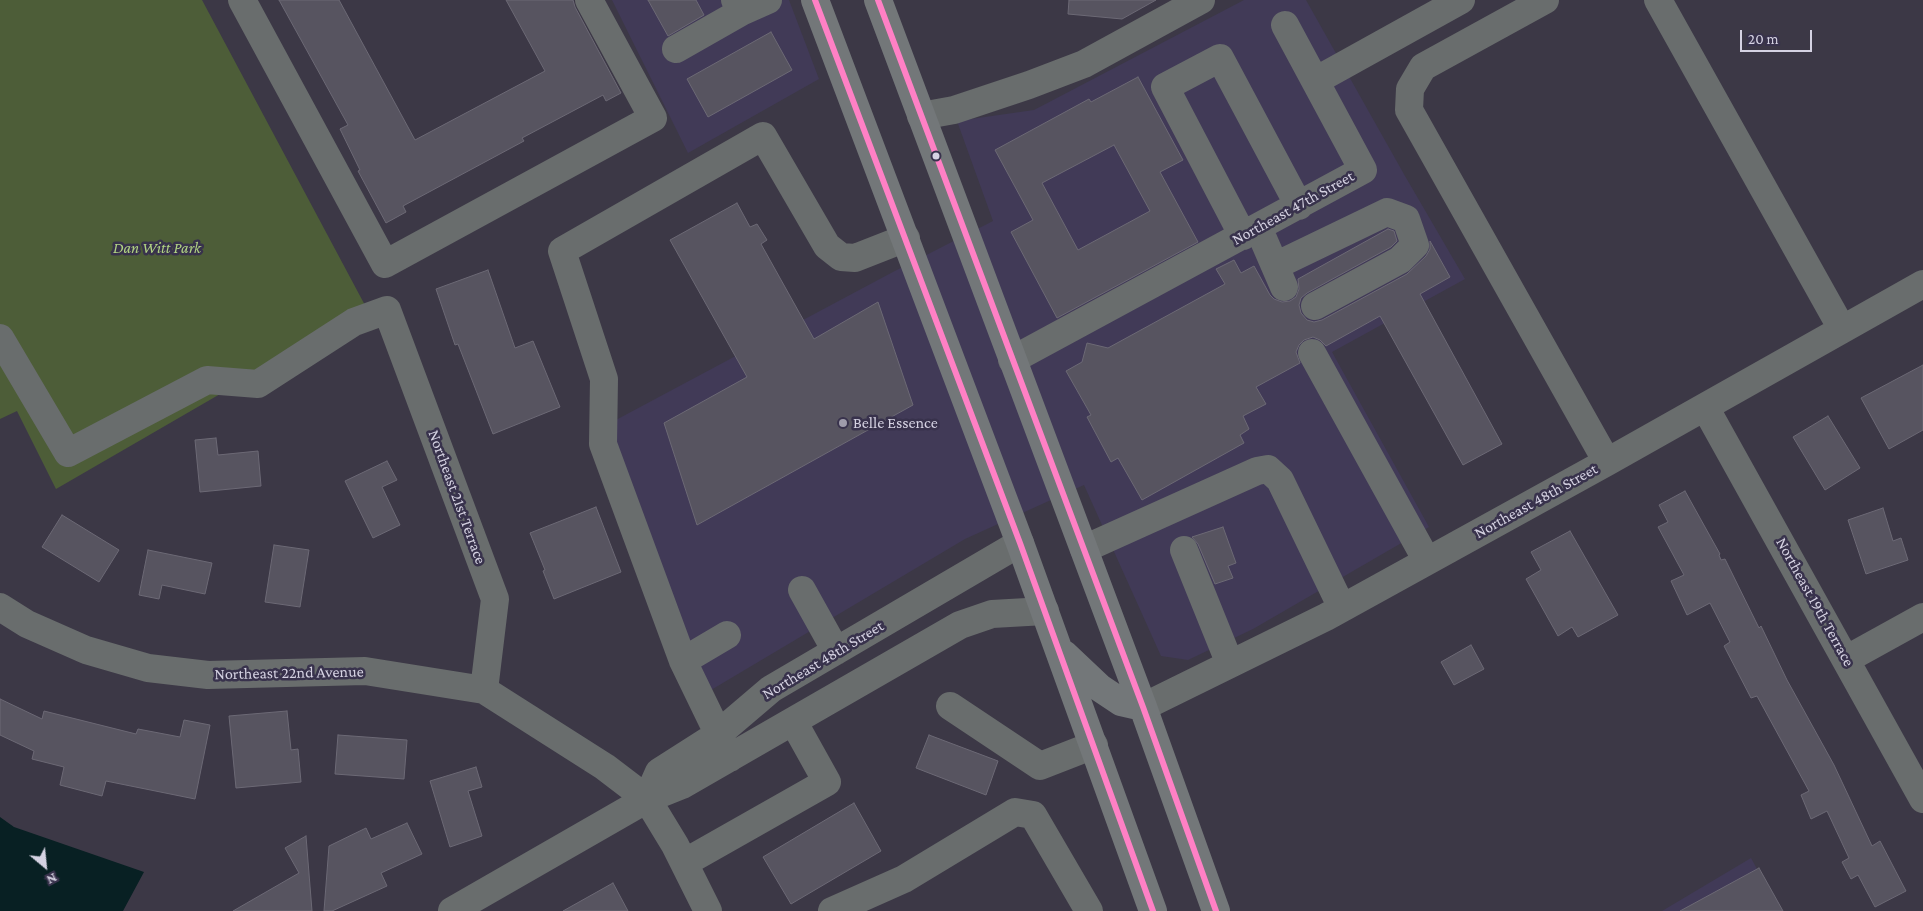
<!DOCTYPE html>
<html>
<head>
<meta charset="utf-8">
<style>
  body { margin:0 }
  #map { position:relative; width:1923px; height:911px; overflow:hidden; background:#3c3846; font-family:"Crimson Pro",serif }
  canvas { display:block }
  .north { position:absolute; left:20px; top:841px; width:50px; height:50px; -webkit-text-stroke:4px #38324c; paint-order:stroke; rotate:152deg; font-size:14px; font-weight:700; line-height:20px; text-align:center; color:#d5d2e2 }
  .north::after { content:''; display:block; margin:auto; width:18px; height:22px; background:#d5d2e2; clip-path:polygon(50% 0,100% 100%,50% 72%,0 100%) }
  .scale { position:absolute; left:1740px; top:30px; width:72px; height:22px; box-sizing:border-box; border:2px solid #d5d2e2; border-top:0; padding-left:6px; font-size:15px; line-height:18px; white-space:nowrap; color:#d5d2e2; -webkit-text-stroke:4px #38324c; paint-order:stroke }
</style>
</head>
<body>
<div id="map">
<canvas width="1923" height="911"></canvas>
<div class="north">N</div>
<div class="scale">20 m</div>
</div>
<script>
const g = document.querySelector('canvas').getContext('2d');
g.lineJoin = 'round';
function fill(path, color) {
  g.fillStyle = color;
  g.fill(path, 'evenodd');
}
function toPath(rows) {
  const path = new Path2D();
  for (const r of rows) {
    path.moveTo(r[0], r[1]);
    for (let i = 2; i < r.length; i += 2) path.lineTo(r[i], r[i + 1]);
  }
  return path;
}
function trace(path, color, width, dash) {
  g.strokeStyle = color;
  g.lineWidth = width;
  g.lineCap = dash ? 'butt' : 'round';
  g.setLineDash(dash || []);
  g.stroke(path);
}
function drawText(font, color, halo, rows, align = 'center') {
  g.font = font + ' "Crimson Pro",serif';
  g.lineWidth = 5;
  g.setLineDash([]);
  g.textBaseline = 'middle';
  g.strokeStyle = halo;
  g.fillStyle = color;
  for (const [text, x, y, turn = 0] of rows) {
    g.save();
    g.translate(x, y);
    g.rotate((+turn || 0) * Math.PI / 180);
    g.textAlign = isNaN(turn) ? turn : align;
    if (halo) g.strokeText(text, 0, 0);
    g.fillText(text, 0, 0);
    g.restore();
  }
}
const built = toPath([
  [612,0,789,0,819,79,688,153],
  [1244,0,1306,0,1405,176,1465,279,1332,352,1429,527,1253,629,1188,660,1161,656,1084,485,965,539,706,693,612,446,614,421,891,273,993,221,957,121,1034,110],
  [1751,858,1780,911,1662,911]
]);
const green = toPath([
  [0,0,202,0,367,309,56,489,17,411,0,419]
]);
const water = toPath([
  [0,817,14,827,144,872,123,911,0,911]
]);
const building = toPath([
  [279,0,339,0,415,140,545,71,506,0,573,0,575,7,621,93,606,101,603,95,522,138,524,141,403,206,406,212,386,223,358,171,360,170,340,129,348,125,279,0],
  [648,0,696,0,704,15,668,36,648,0],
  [1069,0,1156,0,1122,19,1068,14,1069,0],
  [771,32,792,70,708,117,687,79,771,32],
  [1138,77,1183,160,1160,172,1198,242,1057,318,1011,232,1033,220,995,150,1089,99,1091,102,1138,77],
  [1114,145,1150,211,1078,250,1042,183,1114,145],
  [737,203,750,227,757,224,767,240,761,244,814,339,878,302,913,405,697,525,664,423,747,377,670,240,737,203],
  [1388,229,1394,231,1397,241,1391,247,1307,293,1301,298,1299,305,1301,313,1307,320,1314,322,1322,320,1407,274,1426,256,1430,249,1430,241,1450,277,1420,294,1502,444,1463,465,1380,316,1326,346,1320,340,1313,337,1304,340,1299,345,1296,352,1300,363,1256,387,1266,404,1243,416,1249,429,1240,435,1244,443,1142,500,1118,458,1111,462,1087,417,1091,415,1066,371,1082,362,1087,343,1108,348,1225,284,1216,269,1234,260,1241,273,1254,266,1270,295,1274,299,1282,302,1290,301,1296,297,1299,289,1298,279,1388,229],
  [488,270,515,348,533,341,560,407,493,434,458,344,455,345,436,289,488,270],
  [1923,365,1923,430,1889,449,1861,398,1923,365],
  [1828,416,1860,468,1825,490,1793,437,1828,416],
  [216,438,218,455,258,451,261,486,200,492,195,440,216,438],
  [387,461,397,480,382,487,400,525,373,538,345,481,387,461],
  [1685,491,1720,554,1719,555,1721,560,1725,559,1759,628,1761,626,1787,680,1834,765,1872,846,1880,841,1906,891,1875,907,1858,875,1851,879,1842,862,1849,858,1827,811,1811,819,1801,795,1809,791,1757,696,1751,698,1724,646,1730,642,1710,603,1687,615,1671,581,1684,575,1658,527,1668,522,1659,505,1685,491],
  [596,507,621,572,554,599,543,571,545,570,530,533,596,507],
  [1883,508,1893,541,1901,538,1908,560,1866,574,1848,520,1883,508],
  [62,515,119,550,99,582,42,547,62,515],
  [1223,527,1236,563,1228,566,1233,578,1215,584,1198,544,1192,537,1223,527],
  [1570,531,1618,615,1578,637,1572,627,1558,636,1526,579,1541,570,1531,552,1570,531],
  [274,545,309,550,300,607,265,602,274,545],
  [148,550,212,563,205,594,162,585,159,599,139,595,148,550],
  [1471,645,1484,669,1454,685,1441,662,1471,645],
  [0,699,42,719,44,711,136,734,138,729,180,737,184,720,210,725,195,799,106,781,102,796,60,785,64,767,32,759,34,751,0,735,0,699],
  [287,711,291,750,298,749,301,782,236,788,229,716,287,711],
  [338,735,407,740,404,779,335,774,338,735],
  [929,735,998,761,986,795,916,768,929,735],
  [476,767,482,787,468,791,482,836,450,847,430,781,476,767],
  [854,803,881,851,791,904,763,857,854,803],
  [407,823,422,854,381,873,387,886,332,911,324,911,329,846,366,828,371,839,407,823],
  [306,836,312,911,233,911,299,873,285,848,306,836],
  [1759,868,1783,911,1680,911,1759,868],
  [613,883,628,911,563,911,613,883]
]);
const minor = toPath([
  [242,0,385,264,653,118,589,0],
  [735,0,741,12,768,0],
  [1545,0,1423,67,1410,89,1409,110,1607,462],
  [1658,0,1842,329],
  [676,49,741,12],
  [1315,81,1461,0],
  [921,116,954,110,1029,85,1084,64,1201,0],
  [1258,227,1284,287],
  [1243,236,1165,87,1220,58,1299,206],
  [1275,266,1387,212,1406,219,1415,245,1400,260,1315,306],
  [0,338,68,453,207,380,258,384,354,322,387,310,495,599,484,690],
  [1312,353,1427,561],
  [1012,360,1363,170,1285,25],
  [1705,407,1923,799],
  [1084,549,1257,471,1268,469,1280,480,1342,608],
  [1184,550,1230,664],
  [802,590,836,651],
  [0,607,27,624,86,650,148,668,208,675,365,671,484,690,605,767,647,799,675,845,708,911],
  [1847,659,1923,617],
  [683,661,727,635],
  [950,706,1040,766,1094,745],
  [1143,707,1326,617,1607,462,1923,284],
  [730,758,683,661,603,444,604,379,562,251,763,136,827,246,841,257,855,258,906,238],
  [647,799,659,772,717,735,771,689,1020,543],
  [684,863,827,782,793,721],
  [452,911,647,799,682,785,960,625,992,614,1045,611],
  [832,911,904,879,1015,812,1033,815,1089,911]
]);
const major = toPath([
  [815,0,1020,543,1153,911],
  [878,0,1143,707,1216,911],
  [1064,654,1100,688,1121,702,1143,707]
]);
const bus1 = toPath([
  [815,0,1020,543,1153,911],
  [878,0,1143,707,1216,911]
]);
const markers = [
  [936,156,4.5,"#d5d2e2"],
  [843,423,5,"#9f9cab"]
];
const streetNames = [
  ["Northeast 47th Street",1293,208,-29],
  ["Northeast 21st Terrace",457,497,70],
  ["Northeast 48th Street",1536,501,-29],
  ["Northeast 19th Terrace",1815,602,61],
  ["Northeast 48th Street",823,660,-31],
  ["Northeast 22nd Avenue",289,673,-1]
];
const parkNames = [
  ["Dan Witt Park",157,248]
];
const poiNames = [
  ["Belle Essence",853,423]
];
fill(built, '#413a57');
fill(green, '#4d5d38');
fill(water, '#082023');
fill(building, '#575460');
trace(building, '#6c6975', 1);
trace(minor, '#696d6d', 28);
trace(major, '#737779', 28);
trace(bus1, '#ff80c5', 6);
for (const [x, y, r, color] of markers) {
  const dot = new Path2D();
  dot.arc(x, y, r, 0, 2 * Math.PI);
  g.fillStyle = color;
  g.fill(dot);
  trace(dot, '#38324c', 2);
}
drawText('16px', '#d5d2e2', '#38324c', streetNames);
drawText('italic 16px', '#b1d383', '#38324c', parkNames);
drawText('16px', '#d5d2e2', '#38324c', poiNames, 'left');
</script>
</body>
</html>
